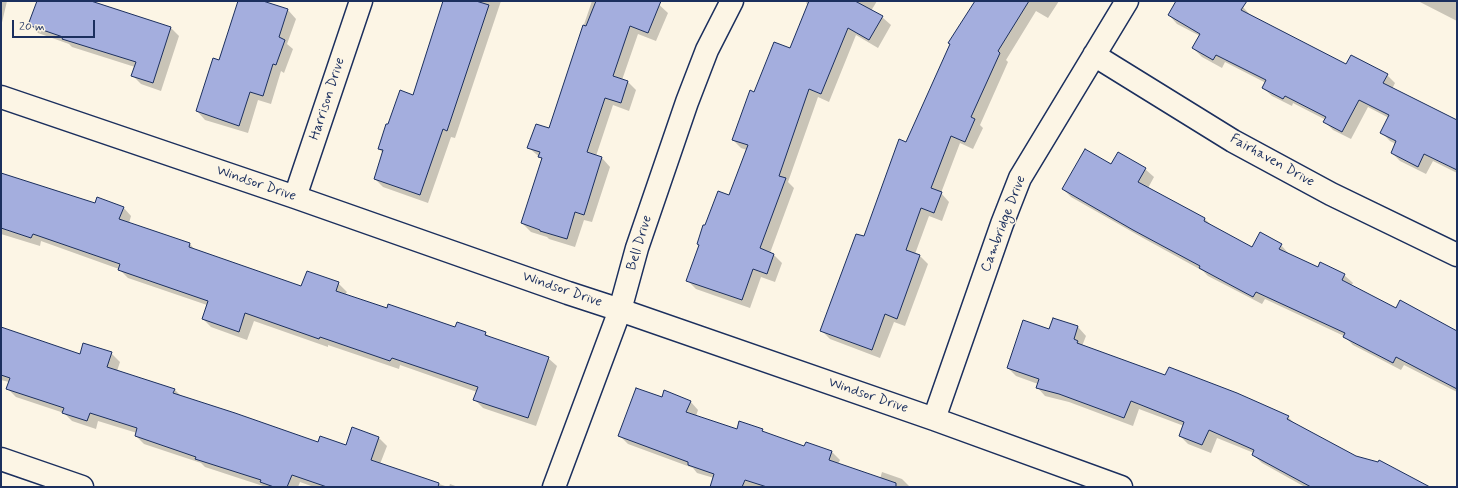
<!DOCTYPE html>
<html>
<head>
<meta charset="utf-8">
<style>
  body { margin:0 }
  #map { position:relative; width:1458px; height:488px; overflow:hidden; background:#fcf5e5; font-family:Mynerve,sans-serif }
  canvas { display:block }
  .frame { position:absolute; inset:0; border:2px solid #1b2f5e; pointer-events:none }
  .scale { position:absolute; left:12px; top:20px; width:83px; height:18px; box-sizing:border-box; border:2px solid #1b2f5e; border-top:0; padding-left:5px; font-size:12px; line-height:14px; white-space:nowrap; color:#1b2f5e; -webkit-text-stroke:3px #fcf5e5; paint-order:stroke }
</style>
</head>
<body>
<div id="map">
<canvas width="1458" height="488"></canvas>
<div class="frame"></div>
<div class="scale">20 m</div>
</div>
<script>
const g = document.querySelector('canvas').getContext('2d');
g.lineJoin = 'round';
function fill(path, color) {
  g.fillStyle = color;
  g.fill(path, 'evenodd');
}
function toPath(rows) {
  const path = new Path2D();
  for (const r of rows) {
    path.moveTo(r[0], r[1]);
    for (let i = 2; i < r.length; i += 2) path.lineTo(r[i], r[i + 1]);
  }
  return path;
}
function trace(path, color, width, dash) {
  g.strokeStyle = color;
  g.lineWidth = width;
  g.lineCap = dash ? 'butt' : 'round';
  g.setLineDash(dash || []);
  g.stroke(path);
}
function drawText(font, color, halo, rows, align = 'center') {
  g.font = font + ' Mynerve,sans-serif';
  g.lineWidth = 3;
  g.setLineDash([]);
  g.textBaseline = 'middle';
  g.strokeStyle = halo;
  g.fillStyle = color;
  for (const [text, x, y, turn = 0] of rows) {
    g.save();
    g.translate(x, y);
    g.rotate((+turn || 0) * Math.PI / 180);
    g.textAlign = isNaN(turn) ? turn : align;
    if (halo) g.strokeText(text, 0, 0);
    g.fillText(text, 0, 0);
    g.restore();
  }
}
const shadow = toPath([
  [1,1,7,1,1,27],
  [38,1,92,1,171,28,179,36,161,91,141,84,133,76,135,67,72,47,69,44,38,33,30,24],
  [239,1,260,1,288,10,296,19,287,44,293,49,284,73,281,71,271,104,258,100,248,133,205,120,197,111,219,61],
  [444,1,501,1,455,138,451,137,428,203,383,187,375,179,383,153,379,149,389,126,413,96],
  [592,1,655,1,668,13,656,41,638,34,622,80,628,82,636,90,629,111,613,105,596,156,602,158,610,167,592,222,584,220,575,247,549,239,547,237,531,232,522,223,543,160,529,148,550,129,565,84,564,83],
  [807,1,877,1,871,11,882,17,891,25,878,48,856,35,829,102,818,97,788,182,794,188,770,253,773,254,782,263,775,282,761,277,750,308,696,289,687,280,699,246,698,244,706,227,730,197,747,150,741,148,733,140,755,93,791,49,808,5,806,3],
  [976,1,1059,1,1048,18,1036,11,1006,60,1008,62,980,125,983,128,973,149,960,143,941,193,949,202,942,221,929,216,915,254,920,256,928,264,905,326,894,322,880,358,830,339,822,331,907,143],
  [1177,1,1232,1,1243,7,1251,16,1347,65,1387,75,1395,83,1392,89,1457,121,1457,173,1433,161,1426,174,1400,161,1392,153,1396,144,1390,141,1382,133,1389,118,1368,107,1351,139,1333,130,1325,122,1326,120,1293,103,1292,106,1272,96,1263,88,1266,83,1225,62,1222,68,1202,57,1193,48,1200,36,1177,24,1169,15],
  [1418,1,1457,1,1457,21],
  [1111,166,1145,169,1154,177,1148,188,1205,219,1213,227,1253,248,1281,245,1289,254,1318,268,1344,275,1353,283,1351,286,1396,310,1457,333,1457,392,1404,365,1401,370,1353,345,1344,336,1265,299,1262,304,1208,276,1203,271,1143,238,1071,197,1063,189],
  [1,173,96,204,123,207,131,216,129,223,190,244,195,250,302,287,338,283,347,292,345,295,387,309,455,328,485,333,491,338,548,358,557,366,536,426,483,408,475,400,477,392,400,365,399,369,328,345,328,347,254,321,247,340,211,327,203,319,207,305,128,278,119,269,41,241,40,246,1,234],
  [1078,327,1086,336,1082,346,1166,376,1288,417,1296,425,1356,457,1428,487,1305,487,1262,463,1253,455,1254,453,1217,438,1211,453,1188,444,1180,436,1184,426,1139,409,1133,426,1069,402,1045,396,1037,387,1038,384,1016,376,1008,368,1050,330],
  [1,328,80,355,111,353,120,362,117,371,174,389,182,397,319,444,347,446,379,438,387,446,380,464,448,487,314,487,300,482,298,487,266,487,205,467,201,463,144,444,136,436,137,433,98,421,96,429,72,421,64,413,16,397,7,388,9,382,1,380],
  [662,398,690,401,698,410,696,416,737,430,762,430,766,434,805,447,832,452,840,460,838,464,880,479,882,472,902,479,910,487,711,487,714,478,697,473,693,468,628,444,619,435],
  [450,484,458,487,449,487]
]);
const building = toPath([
  [37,1,91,1,171,27,153,83,131,76,136,62,62,39,63,37,28,25,37,1],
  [238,1,263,1,288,9,279,37,285,40,276,65,273,64,263,96,250,92,239,126,196,111,213,58,219,60,238,1],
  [443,1,476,1,489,5,447,131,443,129,420,195,374,179,383,150,378,149,386,124,388,124,400,90,413,95,443,1],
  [596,1,661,1,648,33,630,26,613,76,628,81,621,103,605,98,587,152,602,157,584,215,575,212,567,239,540,231,540,230,521,223,542,158,538,157,540,152,527,148,536,124,549,128,583,25,586,26,596,1],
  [809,1,855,1,883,16,869,40,848,28,821,94,809,89,779,176,786,178,760,248,774,254,767,274,753,269,742,300,686,281,699,245,697,244,703,225,705,225,718,191,729,195,748,145,732,140,750,90,754,92,774,42,790,48,809,1],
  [975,1,1029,1,998,51,1000,53,971,117,975,119,965,142,951,136,931,188,942,192,934,213,921,208,906,250,920,255,897,319,885,314,872,350,820,331,856,234,864,236,899,139,906,142,950,44,948,43,975,1],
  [1176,1,1247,1,1241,10,1346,64,1351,55,1388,74,1383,83,1457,120,1457,170,1424,154,1418,167,1391,153,1396,141,1380,133,1389,115,1359,100,1342,132,1323,122,1326,117,1285,96,1283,99,1262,88,1266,80,1216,55,1213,60,1192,48,1200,34,1168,15,1176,1],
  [1085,149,1111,164,1118,152,1146,168,1138,182,1205,218,1204,221,1252,247,1260,232,1282,244,1279,249,1318,267,1320,262,1345,274,1342,280,1396,308,1400,300,1457,331,1457,389,1396,357,1393,363,1343,337,1345,333,1256,292,1253,297,1199,268,1200,266,1133,230,1062,189,1085,149],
  [1,173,95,203,97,197,124,207,119,219,190,243,189,247,301,286,307,271,339,282,336,291,387,308,388,304,455,327,457,322,486,332,485,335,549,357,528,418,473,400,478,387,392,358,390,361,320,337,319,339,245,313,239,332,202,319,208,301,118,270,120,264,33,234,31,238,1,228,1,173],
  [1053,318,1078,326,1074,339,1078,341,1077,343,1165,375,1169,367,1237,393,1289,416,1287,419,1356,456,1378,462,1379,460,1430,487,1311,487,1252,455,1254,450,1209,430,1202,445,1179,436,1184,422,1131,401,1124,418,1059,394,1036,388,1039,379,1007,368,1023,320,1049,329,1053,318],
  [1,327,80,354,83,343,112,352,107,367,175,389,173,393,235,413,318,442,320,436,346,445,352,427,379,437,371,460,439,483,438,487,327,487,292,475,287,487,274,487,260,482,261,480,195,459,196,457,135,436,137,428,90,413,87,421,62,413,64,408,6,389,10,378,1,375,1,327],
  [636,388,662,397,664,390,691,401,686,412,737,429,739,421,763,429,762,431,804,446,806,442,832,451,829,460,896,483,896,487,767,487,745,480,742,487,710,487,714,474,688,465,688,462,618,436,636,388]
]);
const minor = toPath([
  [1094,55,1233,141,1331,194,1457,255],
  [1,97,295,197,568,293,620,310,934,419,1121,487],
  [295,197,361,1],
  [934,419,1002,224,1020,178,1127,1],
  [1,459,82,487],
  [554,487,620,310,637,248,687,102,707,50,732,1]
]);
const streetNames = [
  ["Harrison Drive",328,99,-72],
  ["Fairhaven Drive",1272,161,29],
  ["Windsor Drive",256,184,19],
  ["Cambridge Drive",1004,224,-69],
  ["Bell Drive",640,243,-73],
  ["Windsor Drive",562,290,19],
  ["Windsor Drive",868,396,19]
];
fill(shadow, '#0003');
fill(building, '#a4aede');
trace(building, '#1b2f5e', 1);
trace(minor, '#1b2f5e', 25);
trace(minor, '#fcf5e5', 22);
drawText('14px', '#1b2f5e', '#fcf5e5', streetNames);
</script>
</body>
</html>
